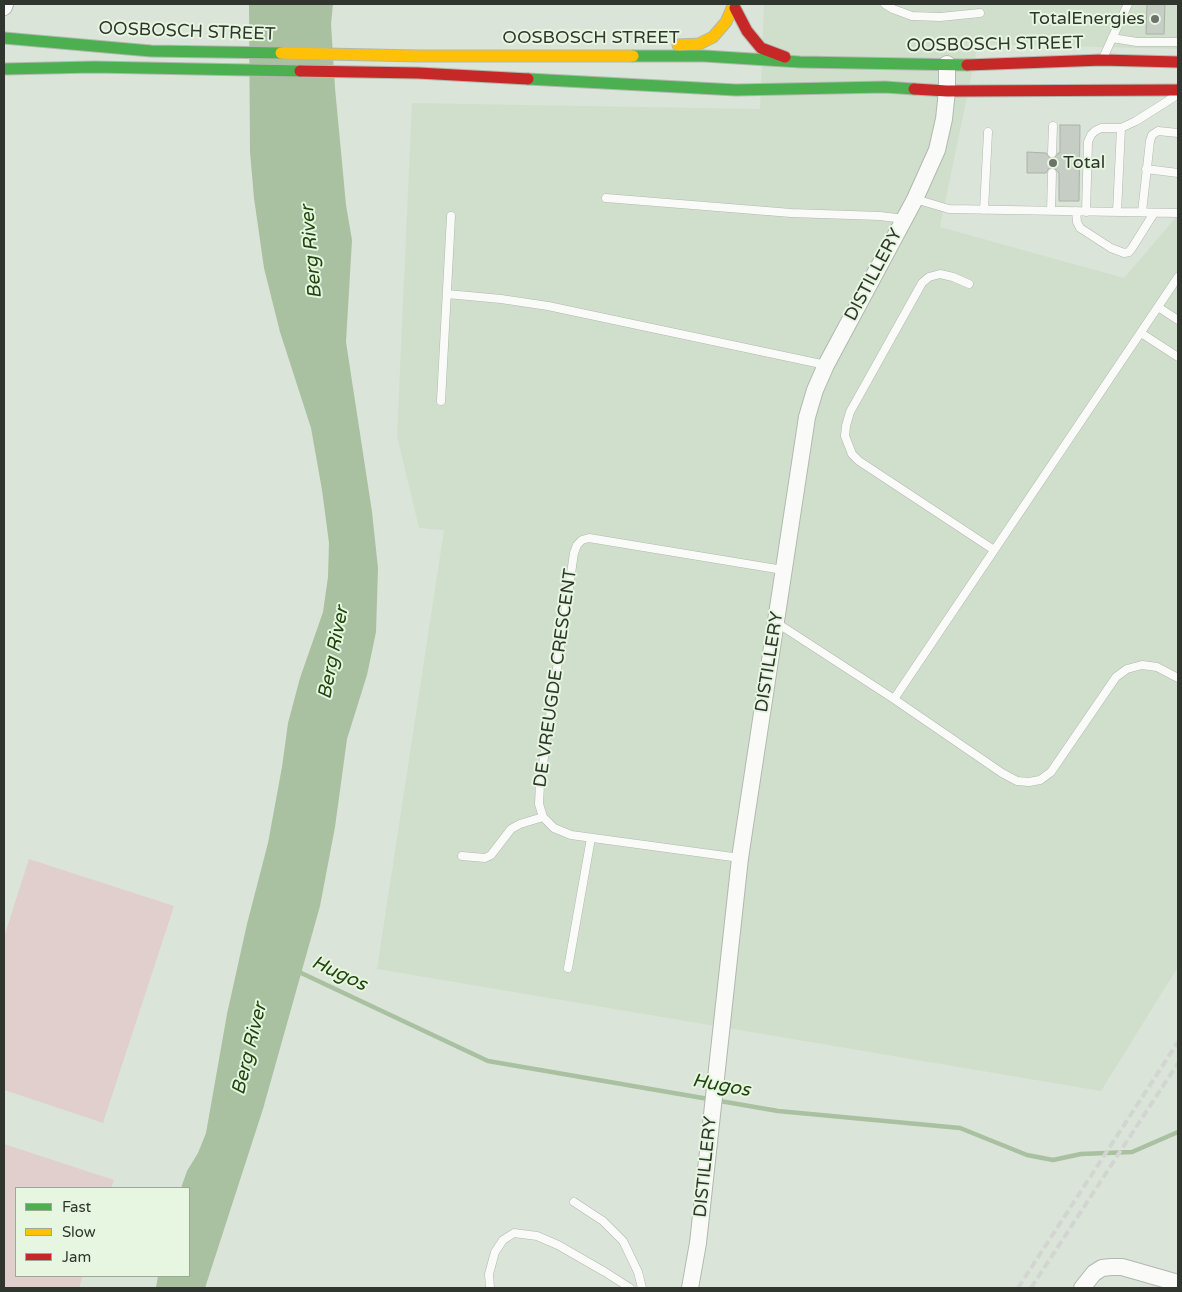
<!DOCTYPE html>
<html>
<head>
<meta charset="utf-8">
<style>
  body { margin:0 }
  #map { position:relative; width:1182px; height:1292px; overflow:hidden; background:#dbe4d8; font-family:"Varela Round",sans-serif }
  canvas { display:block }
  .frame { position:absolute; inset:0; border:5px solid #30362d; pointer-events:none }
  .legend { position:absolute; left:15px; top:1187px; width:175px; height:90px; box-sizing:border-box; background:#e6f6e0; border:1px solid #9da998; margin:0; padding:6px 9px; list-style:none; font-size:15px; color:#30362d }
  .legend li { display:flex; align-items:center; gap:10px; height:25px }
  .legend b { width:25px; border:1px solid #9da998 }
</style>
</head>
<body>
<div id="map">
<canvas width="1182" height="1292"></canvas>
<div class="frame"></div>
<ul class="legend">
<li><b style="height:6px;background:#4caf50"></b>Fast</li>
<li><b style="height:6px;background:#ffc107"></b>Slow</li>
<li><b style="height:6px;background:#c62828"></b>Jam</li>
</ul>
</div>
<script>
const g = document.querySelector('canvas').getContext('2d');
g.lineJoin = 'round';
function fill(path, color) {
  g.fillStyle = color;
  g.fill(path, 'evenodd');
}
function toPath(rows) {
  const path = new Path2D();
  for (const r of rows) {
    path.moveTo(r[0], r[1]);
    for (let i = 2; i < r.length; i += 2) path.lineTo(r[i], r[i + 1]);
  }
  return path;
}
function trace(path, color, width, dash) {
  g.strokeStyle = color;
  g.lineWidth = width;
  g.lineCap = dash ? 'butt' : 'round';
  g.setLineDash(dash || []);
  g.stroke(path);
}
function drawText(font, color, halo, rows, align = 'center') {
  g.font = font + ' "Varela Round",sans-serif';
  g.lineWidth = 4;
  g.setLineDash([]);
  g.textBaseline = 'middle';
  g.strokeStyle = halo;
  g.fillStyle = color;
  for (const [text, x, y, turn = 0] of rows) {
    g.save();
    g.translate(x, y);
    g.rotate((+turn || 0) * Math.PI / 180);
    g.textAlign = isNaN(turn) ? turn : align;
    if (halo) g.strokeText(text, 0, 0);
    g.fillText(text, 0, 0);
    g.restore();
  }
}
const built = toPath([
  [764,4,1178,4,1178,49,978,44,940,227,1124,278,1178,215,1178,967,1101,1091,377,969,444,530,419,528,397,436,412,103,760,109]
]);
const green = toPath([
  [29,859,174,906,103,1123,4,1090,4,937],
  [4,1144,114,1180,111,1188,16,1188,16,1276,83,1276,79,1288,4,1288]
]);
const water = toPath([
  [249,4,333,4,331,24,335,88,346,205,352,240,346,342,372,512,378,568,376,632,367,675,347,739,335,827,320,906,263,1109,205,1288,156,1288,158,1276,189,1276,189,1188,181,1188,187,1171,198,1153,206,1133,227,1014,247,924,268,843,282,767,288,723,300,678,323,612,328,577,329,543,322,490,311,428,280,332,264,268,254,198,250,152]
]);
const stream = toPath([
  [297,971,488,1061,778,1111,960,1128,1027,1155,1053,1160,1081,1154,1132,1152,1178,1132]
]);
const building = toPath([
  [1147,4,1165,4,1164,34,1146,34,1147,4],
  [1060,125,1080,125,1079,201,1059,201,1059,173,1054,168,1049,168,1046,173,1027,173,1027,152,1046,153,1049,157,1052,159,1056,156,1058,153,1060,153,1060,125]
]);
const lane = toPath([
  [885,4,893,9,912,16,940,17,980,13],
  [1112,38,1137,42,1178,42],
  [1103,58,1128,4],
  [1052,153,1053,126],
  [1146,169,1178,173],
  [606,198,791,213,880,216,904,219],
  [915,199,949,209,1178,213],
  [984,210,988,132],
  [1051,211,1052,173],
  [1076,211,1077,222,1080,228,1111,248,1124,253,1129,252,1132,248,1154,213],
  [1086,212,1088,142,1091,135,1095,131,1101,128,1121,128,1136,121,1174,97],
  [1117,212,1121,128],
  [1142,212,1150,141,1152,135,1158,131,1178,133],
  [969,284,953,277,940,274,929,277,922,283,850,412,846,426,845,436,852,454,859,461,994,550],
  [447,294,501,299,548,306,826,365],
  [1158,307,1178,320],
  [1141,333,1178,357],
  [441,401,451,216],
  [777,623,894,699,1002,773,1017,781,1029,782,1040,780,1051,772,1116,677,1127,669,1142,665,1157,667,1178,678],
  [894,699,1178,277],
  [462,856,485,858,491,855,511,829,520,824,543,817],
  [740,858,571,835,554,828,543,817,539,804,540,784,574,553,577,545,582,540,589,538,783,570],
  [568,968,591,838],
  [574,1202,603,1221,623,1241,638,1272,642,1288],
  [490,1288,489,1274,495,1252,503,1240,514,1233,537,1236,558,1245,605,1272,630,1288]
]);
const street = toPath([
  [4,7,5,4],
  [690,1288,698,1243,740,858,807,417,815,390,826,365,915,199,937,150,944,119,947,91,947,64],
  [1082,1288,1094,1273,1102,1268,1111,1267,1122,1267,1178,1283]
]);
const fast = toPath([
  [4,38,151,51,281,53],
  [633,56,704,56,800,62,967,65],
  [4,69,94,67,300,71],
  [528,79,736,90,885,87,914,89]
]);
const slow = toPath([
  [678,45,699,44,713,37,726,22,734,4],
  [281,53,419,56,633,56]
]);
const jam = toPath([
  [735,8,747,31,761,48,785,57],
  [967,65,1102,60,1178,62],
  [300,71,418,73,528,79],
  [914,89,947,91,1178,90]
]);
const rail = toPath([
  [1018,1288,1178,1042],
  [1031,1288,1178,1063]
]);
const markers = [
  [1155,19,5,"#6c7369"],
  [1053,163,5,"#6c7369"]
];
const poiNames = [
  ["TotalEnergies",1145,19],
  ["Total",1063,163,"left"]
];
const streetNames = [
  ["OOSBOSCH STREET",187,32,2],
  ["OOSBOSCH STREET",591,38],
  ["OOSBOSCH STREET",995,45,-1],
  ["DISTILLERY",874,275,-62],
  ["DISTILLERY",770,662,-81],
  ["DE VREUGDE CRESCENT",556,678,-82],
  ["DISTILLERY",706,1167,-84]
];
const waterNames = [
  ["Berg River",312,252,-95],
  ["Berg River",334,653,-79],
  ["Hugos",339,974,25],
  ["Berg River",250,1049,-76],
  ["Hugos",721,1086,10]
];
fill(built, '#d0dfcb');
fill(green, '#e1cfce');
fill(water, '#a9c0a1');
trace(stream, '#a9c0a1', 4.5);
fill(building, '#c6cdc4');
trace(building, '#acb2a9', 1);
trace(lane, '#b1b8af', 9);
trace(street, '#b1b8af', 18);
trace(fast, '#b1b8af', 13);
trace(slow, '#b1b8af', 13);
trace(jam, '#b1b8af', 13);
trace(lane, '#fafbf9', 8);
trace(street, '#fafbf9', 16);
trace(fast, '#4caf50', 11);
trace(slow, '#ffc107', 11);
trace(jam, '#c62828', 11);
trace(rail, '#d2d5d1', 4, [8, 4]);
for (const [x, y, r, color] of markers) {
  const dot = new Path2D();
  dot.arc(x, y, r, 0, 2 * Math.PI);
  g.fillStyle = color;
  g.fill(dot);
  trace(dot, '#e6f6e0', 2);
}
drawText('18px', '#30362d', '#e6f6e0', poiNames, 'right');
drawText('18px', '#30362d', '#e6f6e0', streetNames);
drawText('italic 19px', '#1f450c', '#e6f6e0', waterNames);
</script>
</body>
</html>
